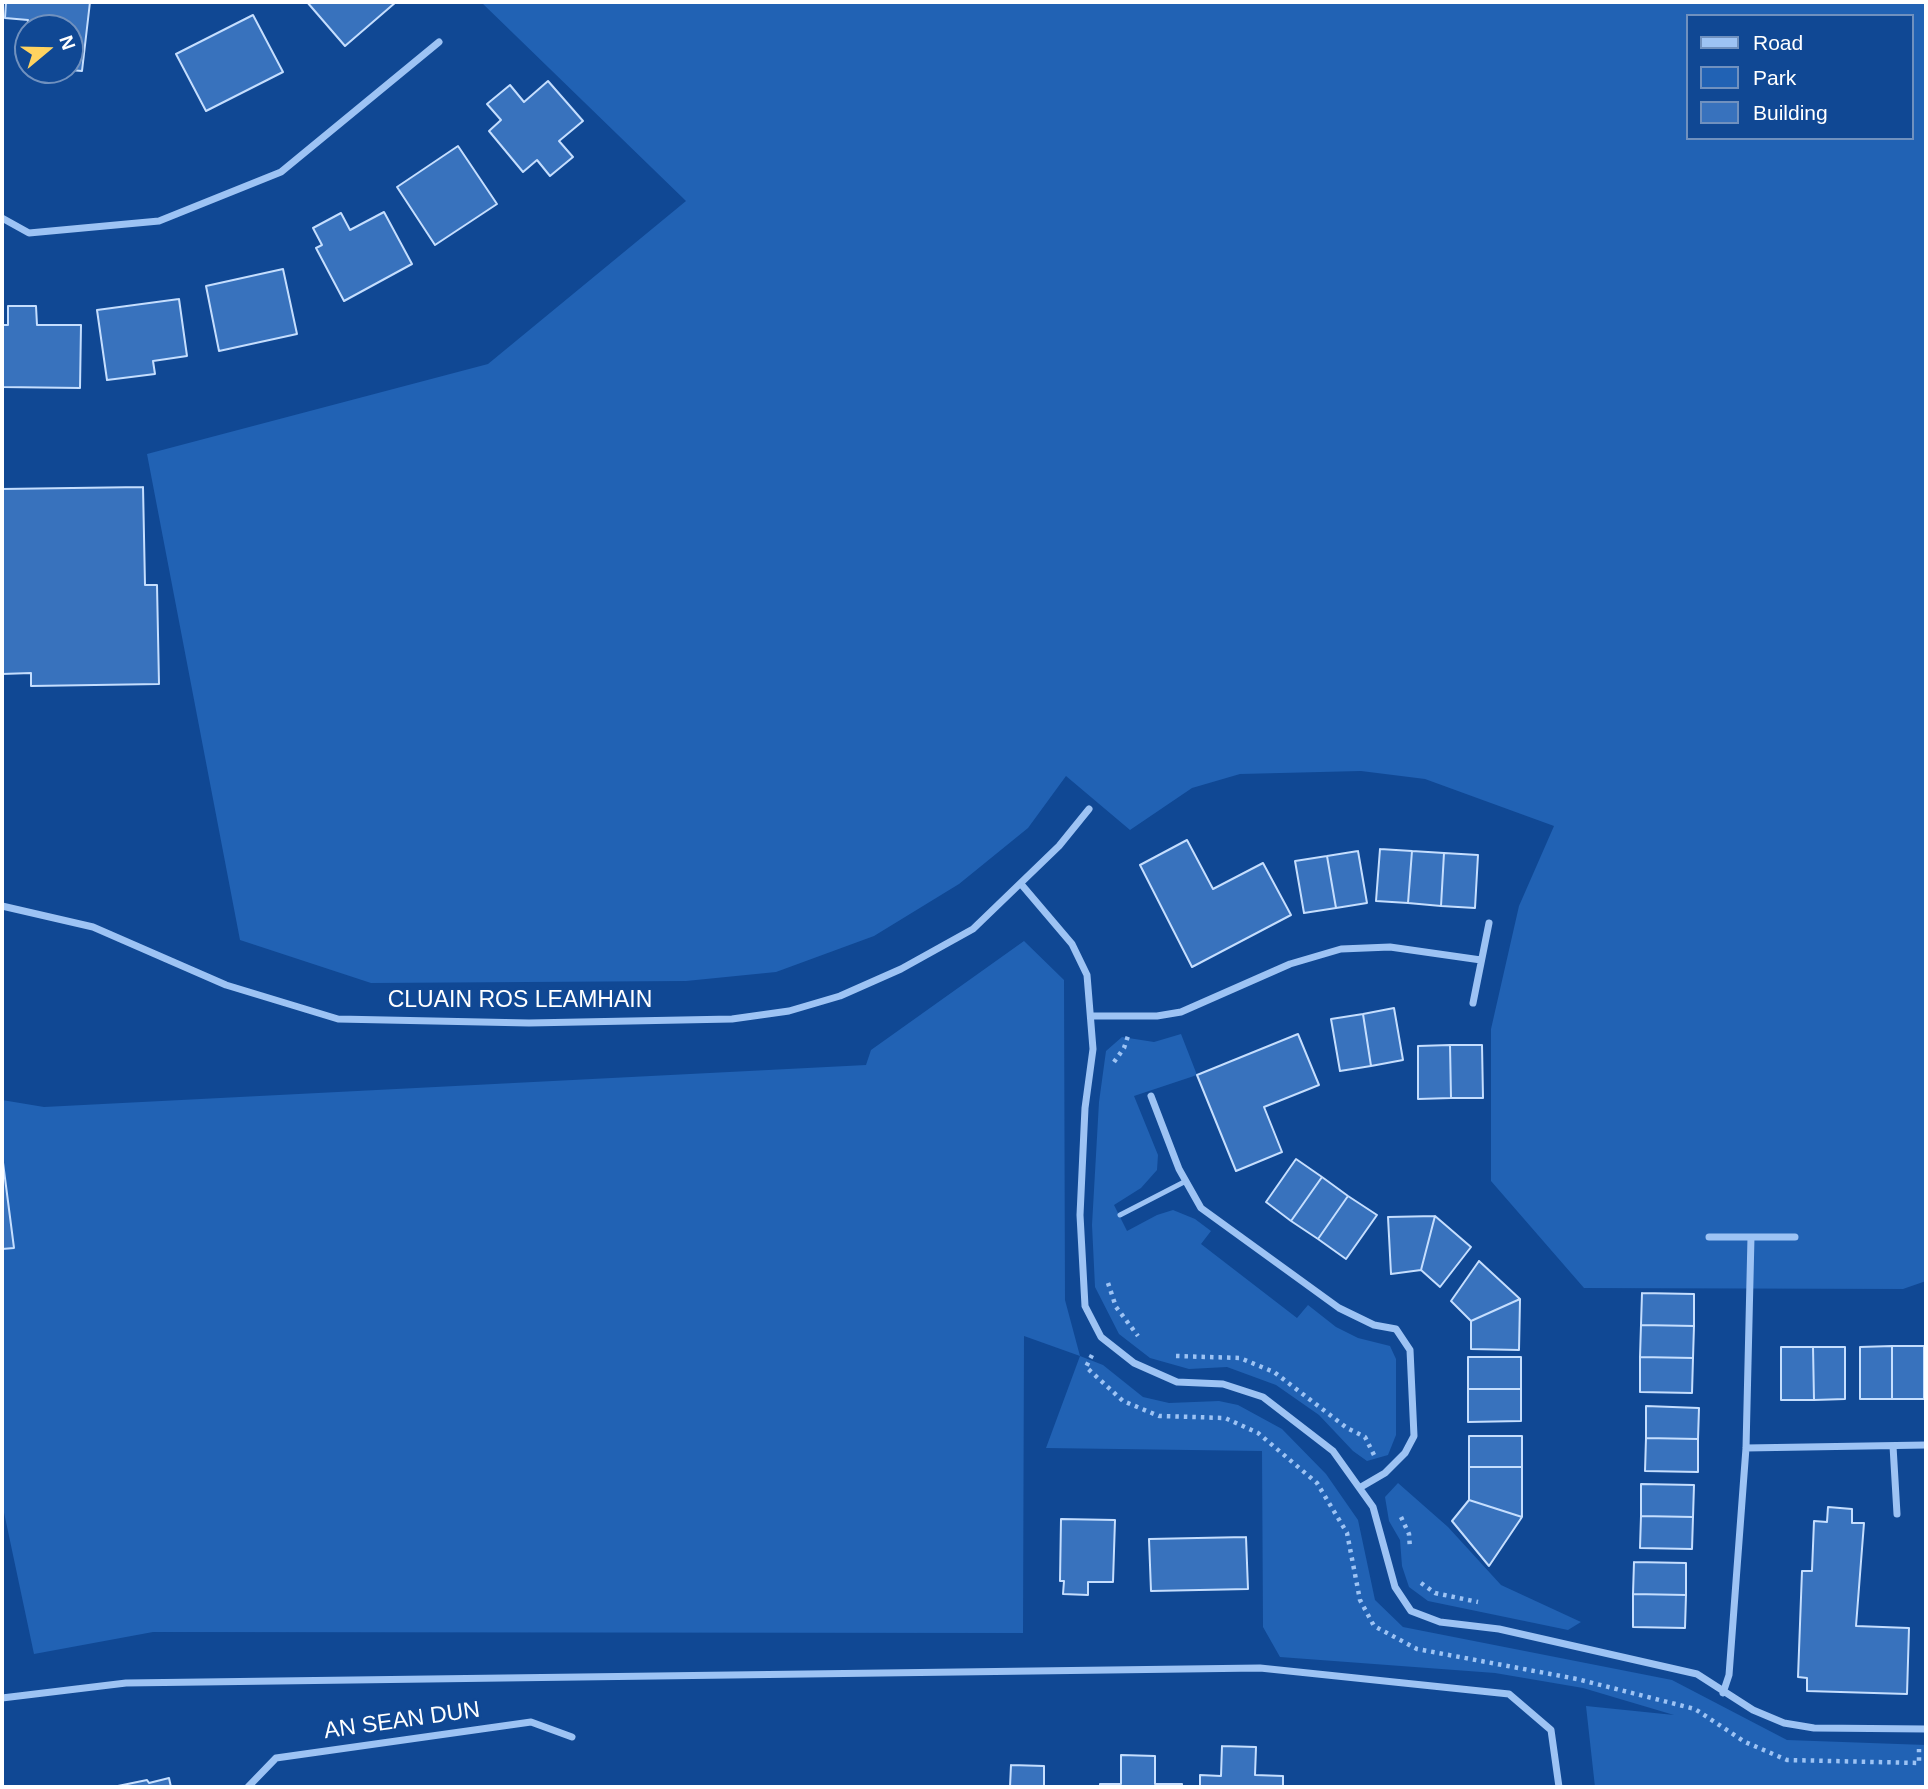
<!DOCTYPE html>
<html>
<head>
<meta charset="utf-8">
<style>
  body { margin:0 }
  #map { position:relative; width:1928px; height:1789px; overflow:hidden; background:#104894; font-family:Helvetica,sans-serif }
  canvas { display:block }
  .frame { position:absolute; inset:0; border:4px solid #fff; pointer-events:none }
  .legend { position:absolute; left:1686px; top:14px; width:228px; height:126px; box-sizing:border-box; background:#104894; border:2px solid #7091bf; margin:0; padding:9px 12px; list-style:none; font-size:21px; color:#fff }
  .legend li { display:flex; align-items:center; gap:14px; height:35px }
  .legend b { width:35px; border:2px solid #7091bf }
  .north { position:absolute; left:14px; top:14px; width:70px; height:70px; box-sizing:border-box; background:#104894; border:2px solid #7091bf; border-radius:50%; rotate:71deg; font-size:19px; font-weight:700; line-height:28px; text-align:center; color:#fff }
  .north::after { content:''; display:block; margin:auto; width:24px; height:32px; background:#ffd360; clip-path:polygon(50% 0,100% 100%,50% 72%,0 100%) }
</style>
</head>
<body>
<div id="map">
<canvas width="1928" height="1789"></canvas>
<div class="frame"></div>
<ul class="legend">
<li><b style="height:9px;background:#9dc3f4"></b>Road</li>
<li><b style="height:19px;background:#2162b4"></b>Park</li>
<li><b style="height:19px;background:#3872bd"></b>Building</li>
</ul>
<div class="north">N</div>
</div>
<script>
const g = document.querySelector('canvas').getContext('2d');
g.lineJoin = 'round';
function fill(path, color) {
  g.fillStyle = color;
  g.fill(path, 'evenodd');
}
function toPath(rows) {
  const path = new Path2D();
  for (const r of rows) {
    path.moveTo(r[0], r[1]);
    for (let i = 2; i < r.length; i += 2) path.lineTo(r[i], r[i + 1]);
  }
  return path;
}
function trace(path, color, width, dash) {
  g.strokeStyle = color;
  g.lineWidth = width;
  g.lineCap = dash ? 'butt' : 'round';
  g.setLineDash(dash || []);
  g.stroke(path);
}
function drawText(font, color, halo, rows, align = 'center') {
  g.font = font + ' Helvetica,sans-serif';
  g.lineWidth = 5;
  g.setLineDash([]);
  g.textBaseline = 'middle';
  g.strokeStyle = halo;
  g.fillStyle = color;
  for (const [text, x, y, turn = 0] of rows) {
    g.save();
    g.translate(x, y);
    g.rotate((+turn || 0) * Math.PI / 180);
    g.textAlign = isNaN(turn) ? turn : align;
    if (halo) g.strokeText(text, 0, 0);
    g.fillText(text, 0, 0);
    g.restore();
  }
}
const green = toPath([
  [481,2,1926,2,1926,1281,1903,1289,1584,1288,1491,1181,1491,1029,1519,906,1554,826,1425,779,1361,771,1240,774,1192,788,1130,830,1066,776,1028,828,959,884,874,936,776,972,686,981,371,983,240,940,147,454,488,364,686,201],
  [1688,16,1912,16,1912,138,1688,138],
  [1024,941,1064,980,1065,1300,1080,1356,1103,1365,1143,1397,1169,1403,1219,1401,1238,1405,1282,1429,1326,1474,1358,1520,1375,1600,1403,1627,1672,1680,1787,1740,1926,1745,1926,1787,1595,1787,1586,1706,1674,1715,1583,1688,1495,1673,1280,1657,1263,1627,1262,1451,1046,1448,1080,1356,1024,1336,1023,1633,153,1632,34,1654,2,1503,2,1100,44,1107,866,1065,871,1050],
  [1181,1034,1197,1075,1134,1096,1158,1155,1157,1170,1141,1188,1114,1205,1127,1231,1157,1215,1173,1210,1195,1219,1211,1231,1201,1244,1297,1318,1308,1305,1336,1327,1358,1338,1390,1346,1396,1359,1396,1435,1388,1455,1367,1461,1353,1451,1319,1415,1276,1385,1227,1367,1189,1369,1150,1358,1119,1334,1095,1287,1092,1225,1099,1102,1106,1051,1122,1037,1154,1042],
  [1398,1483,1448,1527,1501,1585,1581,1622,1568,1630,1428,1601,1409,1587,1402,1566,1400,1540,1389,1521,1385,1497]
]);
const building = toPath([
  [6,2,90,2,82,71,70,70,70,28,28,28,28,65,24,65,28,20,5,18,6,2],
  [307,2,396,2,345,46,307,2],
  [253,15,283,72,206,111,176,54,253,15],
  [548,81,583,121,559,141,573,157,550,176,537,160,523,172,489,131,501,120,487,104,510,85,524,102,548,81],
  [458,146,497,204,435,245,397,187,458,146],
  [384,212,412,264,344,301,316,248,322,245,313,228,341,213,350,230,384,212],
  [283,269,297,334,219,351,206,286,283,269],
  [179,299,187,356,153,361,155,374,107,380,97,310,179,299],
  [8,306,36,306,37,325,81,325,80,388,2,387,2,325,8,325,8,306],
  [143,487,145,585,157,585,159,684,31,686,31,673,2,674,2,489,143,487],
  [1187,840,1213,889,1263,863,1291,915,1192,967,1140,865,1187,840],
  [1380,849,1412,851,1408,903,1376,901,1380,849],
  [1358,851,1367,903,1336,908,1327,856,1358,851],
  [1412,851,1444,853,1441,906,1408,903,1412,851],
  [1444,853,1478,855,1475,908,1441,906,1444,853],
  [1327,856,1336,908,1304,913,1295,861,1327,856],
  [1394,1008,1403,1060,1371,1066,1363,1014,1394,1008],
  [1363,1014,1371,1066,1340,1071,1331,1019,1363,1014],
  [1298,1034,1319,1085,1264,1107,1282,1152,1236,1171,1197,1075,1298,1034],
  [1450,1045,1482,1045,1483,1098,1451,1098,1450,1045],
  [1450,1045,1451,1098,1418,1099,1418,1046,1450,1045],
  [2,1155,14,1248,2,1249,2,1155],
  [1296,1159,1322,1177,1291,1221,1266,1202,1296,1159],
  [1322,1177,1348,1196,1318,1239,1291,1221,1322,1177],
  [1348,1196,1377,1215,1346,1259,1318,1239,1348,1196],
  [1435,1216,1421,1270,1391,1274,1388,1217,1435,1216],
  [1435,1216,1471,1247,1440,1287,1421,1270,1435,1216],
  [1479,1261,1520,1299,1471,1321,1451,1301,1479,1261],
  [1642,1293,1694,1294,1694,1326,1641,1325,1642,1293],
  [1520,1299,1519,1350,1471,1349,1471,1321,1520,1299],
  [1641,1325,1694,1326,1693,1358,1640,1357,1641,1325],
  [1892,1346,1924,1346,1924,1399,1892,1399,1892,1346],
  [1892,1346,1892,1399,1860,1399,1860,1347,1892,1346],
  [1781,1347,1813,1347,1814,1400,1781,1400,1781,1347],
  [1813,1347,1845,1347,1845,1399,1814,1400,1813,1347],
  [1468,1357,1521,1357,1521,1389,1468,1389,1468,1357],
  [1640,1357,1693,1358,1692,1393,1640,1392,1640,1357],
  [1468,1389,1521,1389,1521,1421,1468,1422,1468,1389],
  [1646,1406,1699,1408,1698,1439,1646,1438,1646,1406],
  [1469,1436,1522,1436,1522,1467,1469,1467,1469,1436],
  [1646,1438,1698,1439,1698,1472,1645,1471,1646,1438],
  [1469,1467,1522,1467,1522,1517,1469,1500,1469,1467],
  [1641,1484,1694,1485,1693,1517,1641,1516,1641,1484],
  [1469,1500,1522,1517,1489,1566,1452,1521,1469,1500],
  [1828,1507,1852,1509,1852,1523,1864,1523,1856,1626,1909,1628,1907,1694,1807,1691,1807,1678,1798,1677,1802,1571,1812,1571,1814,1521,1827,1522,1828,1507],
  [1641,1516,1693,1517,1692,1549,1640,1548,1641,1516],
  [1061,1519,1115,1520,1113,1582,1088,1582,1088,1595,1063,1594,1064,1581,1060,1581,1061,1519],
  [1246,1537,1248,1589,1151,1591,1149,1539,1246,1537],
  [1634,1562,1686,1563,1686,1595,1633,1594,1634,1562],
  [1633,1594,1686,1595,1685,1628,1633,1627,1633,1594],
  [1222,1746,1256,1747,1255,1775,1283,1776,1283,1787,1200,1787,1200,1775,1221,1776,1222,1746],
  [1121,1755,1155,1756,1155,1784,1182,1784,1182,1787,1100,1787,1100,1784,1121,1784,1121,1755],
  [1011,1765,1044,1766,1044,1787,1010,1787,1011,1765],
  [169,1778,171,1787,113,1787,147,1780,149,1783,169,1778]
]);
const path = toPath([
  [1114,1062,1124,1048,1128,1036],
  [1108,1283,1116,1307,1138,1336],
  [1092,1355,1086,1367,1123,1401,1159,1416,1225,1418,1258,1433,1317,1483,1347,1533,1360,1600,1374,1626,1417,1649,1577,1679,1695,1709,1745,1742,1787,1760,1919,1763,1919,1749],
  [1176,1356,1240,1358,1274,1372,1347,1428,1365,1437,1374,1455],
  [1401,1517,1409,1534,1410,1549],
  [1421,1583,1435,1593,1478,1602]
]);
const service = toPath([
  [1120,1215,1186,1181]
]);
const minor = toPath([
  [2,218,29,233,159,221,281,172,439,42],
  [1021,884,1072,944,1087,975,1093,1049,1085,1108,1080,1215,1085,1306,1101,1337,1134,1363,1177,1382,1223,1384,1263,1397,1333,1451,1373,1507,1395,1587,1411,1611,1440,1622,1499,1629,1697,1674,1753,1710,1784,1723,1814,1728,1926,1729],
  [2,906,93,927,226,985,338,1019,529,1023,732,1019,789,1011,840,996,901,969,973,929,1059,846,1089,809],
  [1473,1003,1489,923],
  [1092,1016,1157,1016,1181,1012,1290,964,1341,949,1390,947,1481,960],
  [1151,1096,1179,1169,1201,1208,1339,1308,1374,1325,1396,1329,1410,1350,1414,1436,1405,1453,1385,1473,1361,1487],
  [1709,1237,1795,1237],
  [1893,1446,1897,1514],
  [1746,1448,1926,1445],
  [1723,1693,1729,1675,1746,1448,1751,1237],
  [2,1698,126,1683,1260,1668,1509,1694,1551,1730,1559,1787],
  [248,1787,276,1758,531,1722,572,1737]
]);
const streetNames = [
  ["CLUAIN ROS LEAMHAIN",520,1001],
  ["AN SEAN DUN",402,1721,-8]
];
fill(green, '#2162b4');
fill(building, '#3872bd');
trace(building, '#c5defe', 2);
trace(path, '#9dc3f4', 4.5, [3.5, 5]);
trace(service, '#9dc3f4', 5);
trace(minor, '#9dc3f4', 7);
drawText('23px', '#fff', '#104894', streetNames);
</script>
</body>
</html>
